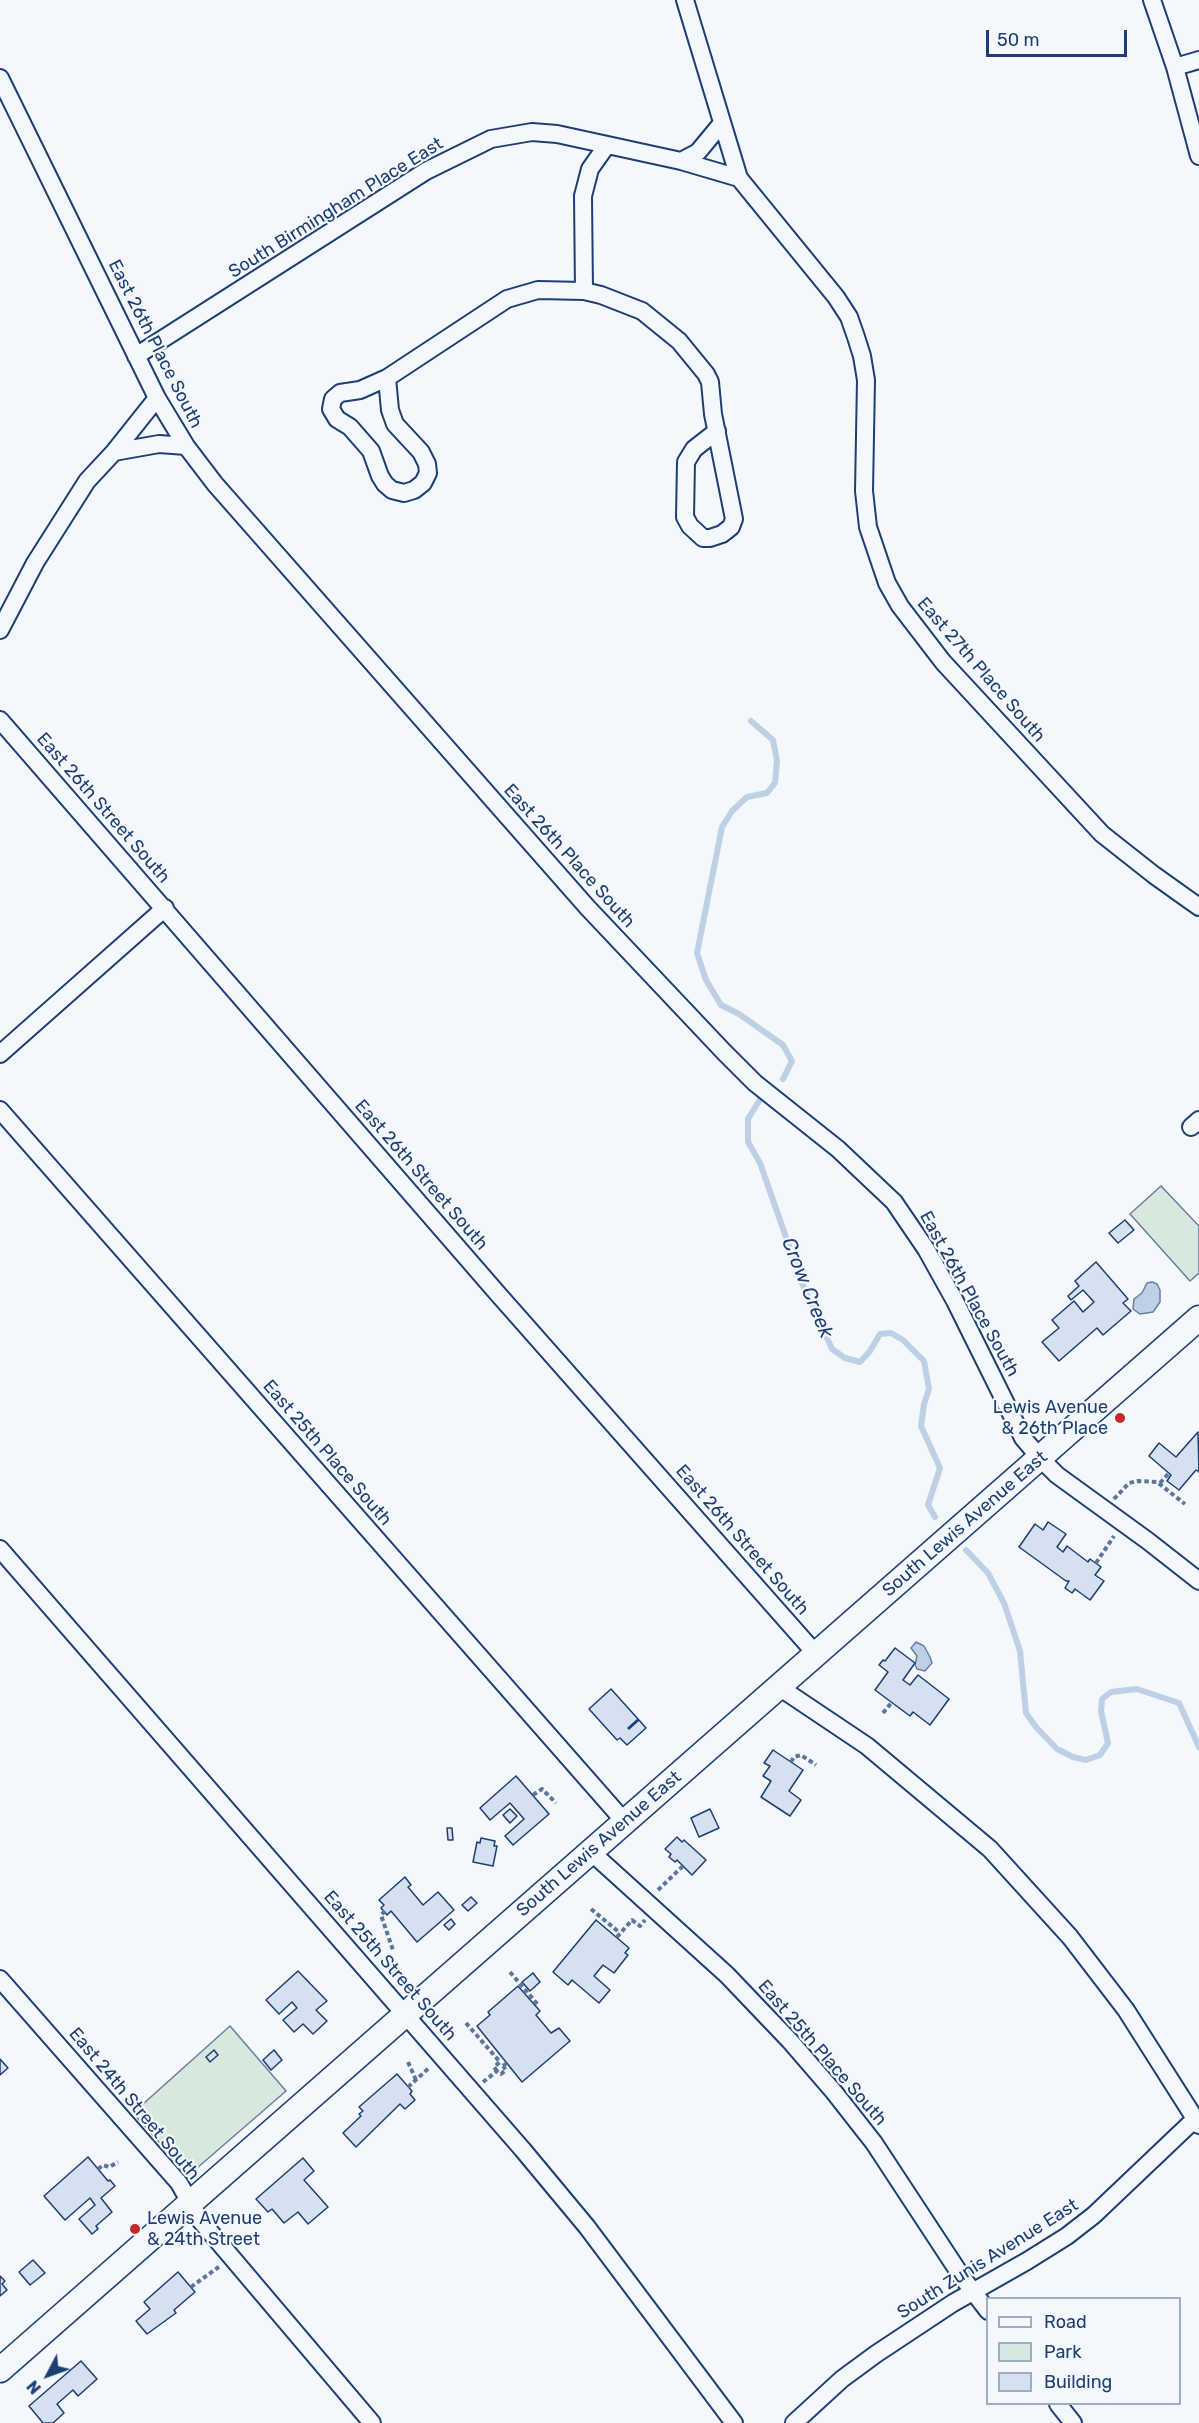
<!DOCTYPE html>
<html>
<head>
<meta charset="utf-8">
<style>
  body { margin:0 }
  #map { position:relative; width:1199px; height:2423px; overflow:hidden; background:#f4f7fb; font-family:Rubik,sans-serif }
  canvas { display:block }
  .legend { position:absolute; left:986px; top:2297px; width:195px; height:108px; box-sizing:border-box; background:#f4f7fb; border:2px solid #9eadc5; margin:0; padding:8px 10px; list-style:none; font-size:18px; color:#1d3f73 }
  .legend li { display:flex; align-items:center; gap:12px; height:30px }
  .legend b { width:30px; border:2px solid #9eadc5 }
  .north { position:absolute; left:18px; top:2345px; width:60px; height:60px; -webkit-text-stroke:4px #f4f7fb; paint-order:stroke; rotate:229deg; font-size:16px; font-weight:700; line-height:24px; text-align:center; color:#1d3f73 }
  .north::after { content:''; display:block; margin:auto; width:21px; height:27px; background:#1d3f73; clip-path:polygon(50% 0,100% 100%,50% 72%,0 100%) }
  .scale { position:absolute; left:986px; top:30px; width:141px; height:27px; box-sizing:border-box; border:3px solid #1d3f73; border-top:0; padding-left:8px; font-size:18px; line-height:21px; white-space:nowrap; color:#1d3f73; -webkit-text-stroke:4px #f4f7fb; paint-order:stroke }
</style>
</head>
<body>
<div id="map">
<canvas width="1199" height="2423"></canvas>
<ul class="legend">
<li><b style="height:8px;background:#f4f7fb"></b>Road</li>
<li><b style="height:16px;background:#d7e8df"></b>Park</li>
<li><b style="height:16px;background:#d5e0f0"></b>Building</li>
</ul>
<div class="north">N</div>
<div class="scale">50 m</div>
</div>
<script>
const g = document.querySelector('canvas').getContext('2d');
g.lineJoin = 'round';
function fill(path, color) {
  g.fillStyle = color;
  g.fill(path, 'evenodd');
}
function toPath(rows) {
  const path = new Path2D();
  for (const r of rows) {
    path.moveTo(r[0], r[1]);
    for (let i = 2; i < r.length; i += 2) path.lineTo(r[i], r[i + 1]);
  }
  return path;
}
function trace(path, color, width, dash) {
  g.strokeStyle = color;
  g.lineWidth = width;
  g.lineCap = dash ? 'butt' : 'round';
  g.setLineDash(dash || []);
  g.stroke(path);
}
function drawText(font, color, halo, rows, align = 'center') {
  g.font = font + ' Rubik,sans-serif';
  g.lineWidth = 4.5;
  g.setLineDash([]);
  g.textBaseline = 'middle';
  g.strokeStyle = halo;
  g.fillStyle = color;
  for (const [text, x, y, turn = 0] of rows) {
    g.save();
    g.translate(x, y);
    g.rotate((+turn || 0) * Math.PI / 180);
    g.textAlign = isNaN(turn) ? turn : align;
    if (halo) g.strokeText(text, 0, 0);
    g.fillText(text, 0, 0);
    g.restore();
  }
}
const green = toPath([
  [1161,1186,1199,1226,1199,1273,1190,1281,1130,1214,1161,1186],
  [230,2026,286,2091,189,2175,133,2113,230,2026]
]);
const water = toPath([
  [1152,1282,1157,1284,1160,1290,1160,1302,1153,1312,1140,1314,1133,1309,1134,1299,1142,1293,1147,1283,1152,1282],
  [916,1642,924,1646,930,1657,932,1663,925,1671,917,1669,915,1665,917,1656,911,1648,916,1642]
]);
const stream = toPath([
  [751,721,773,740,777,761,775,783,767,793,747,797,732,811,722,827,697,953,706,980,721,1005,739,1014,783,1045,792,1061,783,1079],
  [762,1096,748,1119,748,1142,760,1163,802,1283,832,1349,845,1358,860,1362,870,1351,880,1334,891,1333,903,1340,924,1361,929,1389,924,1404,921,1426,940,1468,928,1505,935,1517],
  [966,1550,988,1573,1004,1603,1020,1651,1026,1713,1036,1727,1057,1749,1073,1757,1086,1760,1100,1755,1108,1743,1101,1711,1102,1699,1111,1692,1137,1689,1179,1703,1199,1747]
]);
const building = toPath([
  [1125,1220,1134,1230,1118,1243,1109,1233,1125,1220],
  [1096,1262,1128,1299,1123,1303,1131,1311,1103,1335,1097,1328,1059,1361,1042,1342,1059,1328,1052,1320,1074,1301,1083,1312,1094,1302,1083,1290,1071,1300,1068,1296,1079,1286,1075,1281,1096,1262],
  [1198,1432,1199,1472,1196,1470,1179,1490,1167,1481,1171,1475,1149,1456,1159,1443,1176,1457,1198,1432],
  [1048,1522,1066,1534,1057,1547,1063,1552,1067,1546,1088,1562,1090,1559,1101,1567,1095,1575,1104,1581,1090,1600,1075,1589,1072,1593,1065,1588,1069,1581,1066,1581,1019,1547,1035,1524,1043,1530,1048,1522],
  [895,1648,915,1663,903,1680,910,1685,918,1675,949,1699,930,1725,913,1712,910,1716,875,1690,888,1672,879,1665,883,1660,885,1661,895,1648],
  [611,1689,638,1719,628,1728,629,1729,639,1720,646,1728,627,1745,620,1738,617,1740,589,1709,611,1689],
  [773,1750,803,1770,789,1791,801,1800,790,1816,761,1797,771,1781,763,1776,770,1766,764,1763,773,1750],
  [516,1776,549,1814,513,1845,505,1836,524,1819,510,1803,490,1820,480,1808,516,1776],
  [510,1809,517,1816,510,1823,503,1815,510,1809],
  [710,1809,719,1828,699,1837,691,1818,710,1809],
  [447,1828,452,1828,453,1840,448,1840,447,1828],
  [677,1837,682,1842,684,1840,706,1860,692,1875,677,1860,675,1862,669,1857,671,1854,665,1849,677,1837],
  [481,1838,495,1841,494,1846,497,1846,493,1866,473,1862,477,1842,480,1843,481,1838],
  [405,1877,411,1885,408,1887,423,1905,438,1892,454,1910,417,1942,391,1911,387,1915,381,1908,384,1905,379,1900,405,1877],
  [471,1897,477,1903,468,1911,462,1905,471,1897],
  [451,1919,455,1924,449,1930,444,1925,451,1919],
  [596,1920,629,1948,625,1953,628,1955,614,1973,603,1965,594,1976,610,1990,599,2003,572,1980,568,1985,553,1972,596,1920],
  [298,1971,327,2001,316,2010,327,2021,313,2034,303,2024,294,2032,283,2020,297,2008,292,2002,279,2014,266,2000,298,1971],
  [533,1973,540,1982,530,1991,522,1982,533,1973],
  [518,1986,540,2011,536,2015,551,2033,559,2028,570,2041,522,2082,477,2026,490,2015,488,2012,518,1986],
  [214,2050,218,2055,210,2062,206,2057,214,2050],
  [274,2050,282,2060,271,2070,263,2060,274,2050],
  [0,2059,8,2068,0,2075,0,2059],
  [397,2074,412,2091,410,2094,415,2100,405,2109,400,2104,356,2147,343,2133,361,2116,359,2114,363,2111,359,2107,397,2074],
  [88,2157,108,2181,110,2180,115,2186,101,2198,112,2212,96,2226,98,2229,92,2234,79,2219,95,2205,90,2198,65,2220,44,2196,88,2157],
  [303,2158,314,2171,304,2180,328,2207,308,2224,298,2212,284,2223,272,2209,268,2212,256,2199,303,2158],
  [33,2260,45,2273,30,2285,19,2272,33,2260],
  [178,2272,195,2292,174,2310,176,2313,147,2334,136,2321,150,2309,144,2302,178,2272],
  [0,2276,5,2281,2,2284,7,2290,0,2296,0,2276],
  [81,2361,97,2379,78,2396,73,2390,57,2404,64,2413,53,2423,43,2423,29,2406,81,2361]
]);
const path = toPath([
  [1160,1483,1169,1473],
  [1114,1499,1129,1483,1138,1481,1157,1482,1185,1504],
  [1096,1563,1114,1536],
  [883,1713,892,1702],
  [791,1762,794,1757,801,1755,816,1765],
  [533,1795,542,1789,556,1803],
  [658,1890,683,1866],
  [591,1909,620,1933],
  [385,1911,381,1915,393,1950],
  [617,1937,632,1920,640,1926,645,1920],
  [510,1972,539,2006],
  [466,2023,500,2062],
  [408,2062,416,2080],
  [503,2066,508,2062],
  [497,2071,494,2067,500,2062,501,2064],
  [483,2082,497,2071,501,2074,506,2070,503,2066],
  [408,2087,430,2067],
  [98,2169,103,2165,109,2167,118,2162],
  [191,2287,220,2266]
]);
const minor = toPath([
  [685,0,739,178,836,297,849,317,856,337,862,356,866,380,864,491,868,527,887,583,900,606,943,662,1102,834,1154,875,1199,907],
  [1152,0,1175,67,1199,156],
  [1175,67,1199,60],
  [0,78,157,398,186,446,215,484,587,907,724,1052,755,1083,838,1149,894,1202,926,1249,955,1301,1023,1438,1040,1458,1057,1475,1148,1541,1199,1581],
  [681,161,698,152,722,123],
  [584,291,583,196,590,169,607,145],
  [136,356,426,171,491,139,532,132,557,134,681,161,739,178],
  [387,378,390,410,395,424,421,452,427,464,428,473,423,483,414,490,404,493,392,490,385,484,380,476,371,451,350,427,337,419,331,409,333,399,340,393,360,390,387,378,507,299,538,290,584,291,601,295,642,311,679,341,706,374,710,382,713,414,734,519,731,527,722,534,710,538,703,538,690,526,685,517,686,462,694,449,717,431],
  [114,452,159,444,186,446],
  [0,630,35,563,87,481,114,452,157,398],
  [0,720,498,1294,816,1654],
  [0,1054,165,908],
  [0,1110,624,1821],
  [1191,1127,1199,1120],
  [0,1549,523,2150,587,2227,734,2423],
  [779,1687,867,1746,990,1849,1070,1937,1126,2010,1199,2125],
  [590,1851,727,1975,790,2041,834,2092,874,2143,962,2277,988,2311],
  [0,1979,179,2183,200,2220,372,2423],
  [1058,2404,1073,2423],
  [794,2423,842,2379,876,2354,953,2303,1027,2261,1067,2236,1094,2215,1195,2119]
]);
const secondary = toPath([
  [0,2370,1199,1318]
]);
const markers = [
  [1120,1418,6,"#c62828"],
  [135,2229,6,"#c62828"]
];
const streetNames = [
  ["South Birmingham Place East",336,208,-32],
  ["East 26th Place South",155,344,63],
  ["East 27th Place South",981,670,49],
  ["East 26th Street South",103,808,49],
  ["East 26th Place South",569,856,48],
  ["East 26th Street South",421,1175,49],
  ["East 26th Place South",969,1294,61],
  ["East 25th Place South",327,1453,49],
  ["South Lewis Avenue East",965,1524,-41],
  ["East 26th Street South",742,1540,49],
  ["South Lewis Avenue East",599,1844,-41],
  ["East 25th Street South",390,1966,49],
  ["East 25th Place South",822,2053,49],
  ["East 24th Street South",134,2104,50],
  ["South Zunis Avenue East",988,2259,-32]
];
const poiNames = [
  ["Lewis Avenue",1108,1408],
  ["& 26th Place",1108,1429],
  ["Lewis Avenue",147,2219,"left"],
  ["& 24th Street",147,2240,"left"]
];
const waterNames = [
  ["Crow Creek",807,1288,68]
];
fill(green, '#d7e8df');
trace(green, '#687fa3', 1.5);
fill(water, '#bed0e5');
trace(water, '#687fa3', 1.5);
trace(stream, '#bed0e5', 6);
fill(building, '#d5e0f0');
trace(building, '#1d3f73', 1.5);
trace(minor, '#1d3f73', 20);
trace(secondary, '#1d3f73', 27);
trace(path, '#5e769c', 4, [4.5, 3]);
trace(minor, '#f4f7fb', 16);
trace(secondary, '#f4f7fb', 24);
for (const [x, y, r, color] of markers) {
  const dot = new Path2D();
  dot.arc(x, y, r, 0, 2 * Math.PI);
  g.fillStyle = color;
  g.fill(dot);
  trace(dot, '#f4f7fb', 2);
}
drawText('18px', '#1d3f73', '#f4f7fb', streetNames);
drawText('18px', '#1d3f73', '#f4f7fb', poiNames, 'right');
drawText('italic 20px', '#1d3f73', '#f4f7fb', waterNames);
</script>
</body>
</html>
